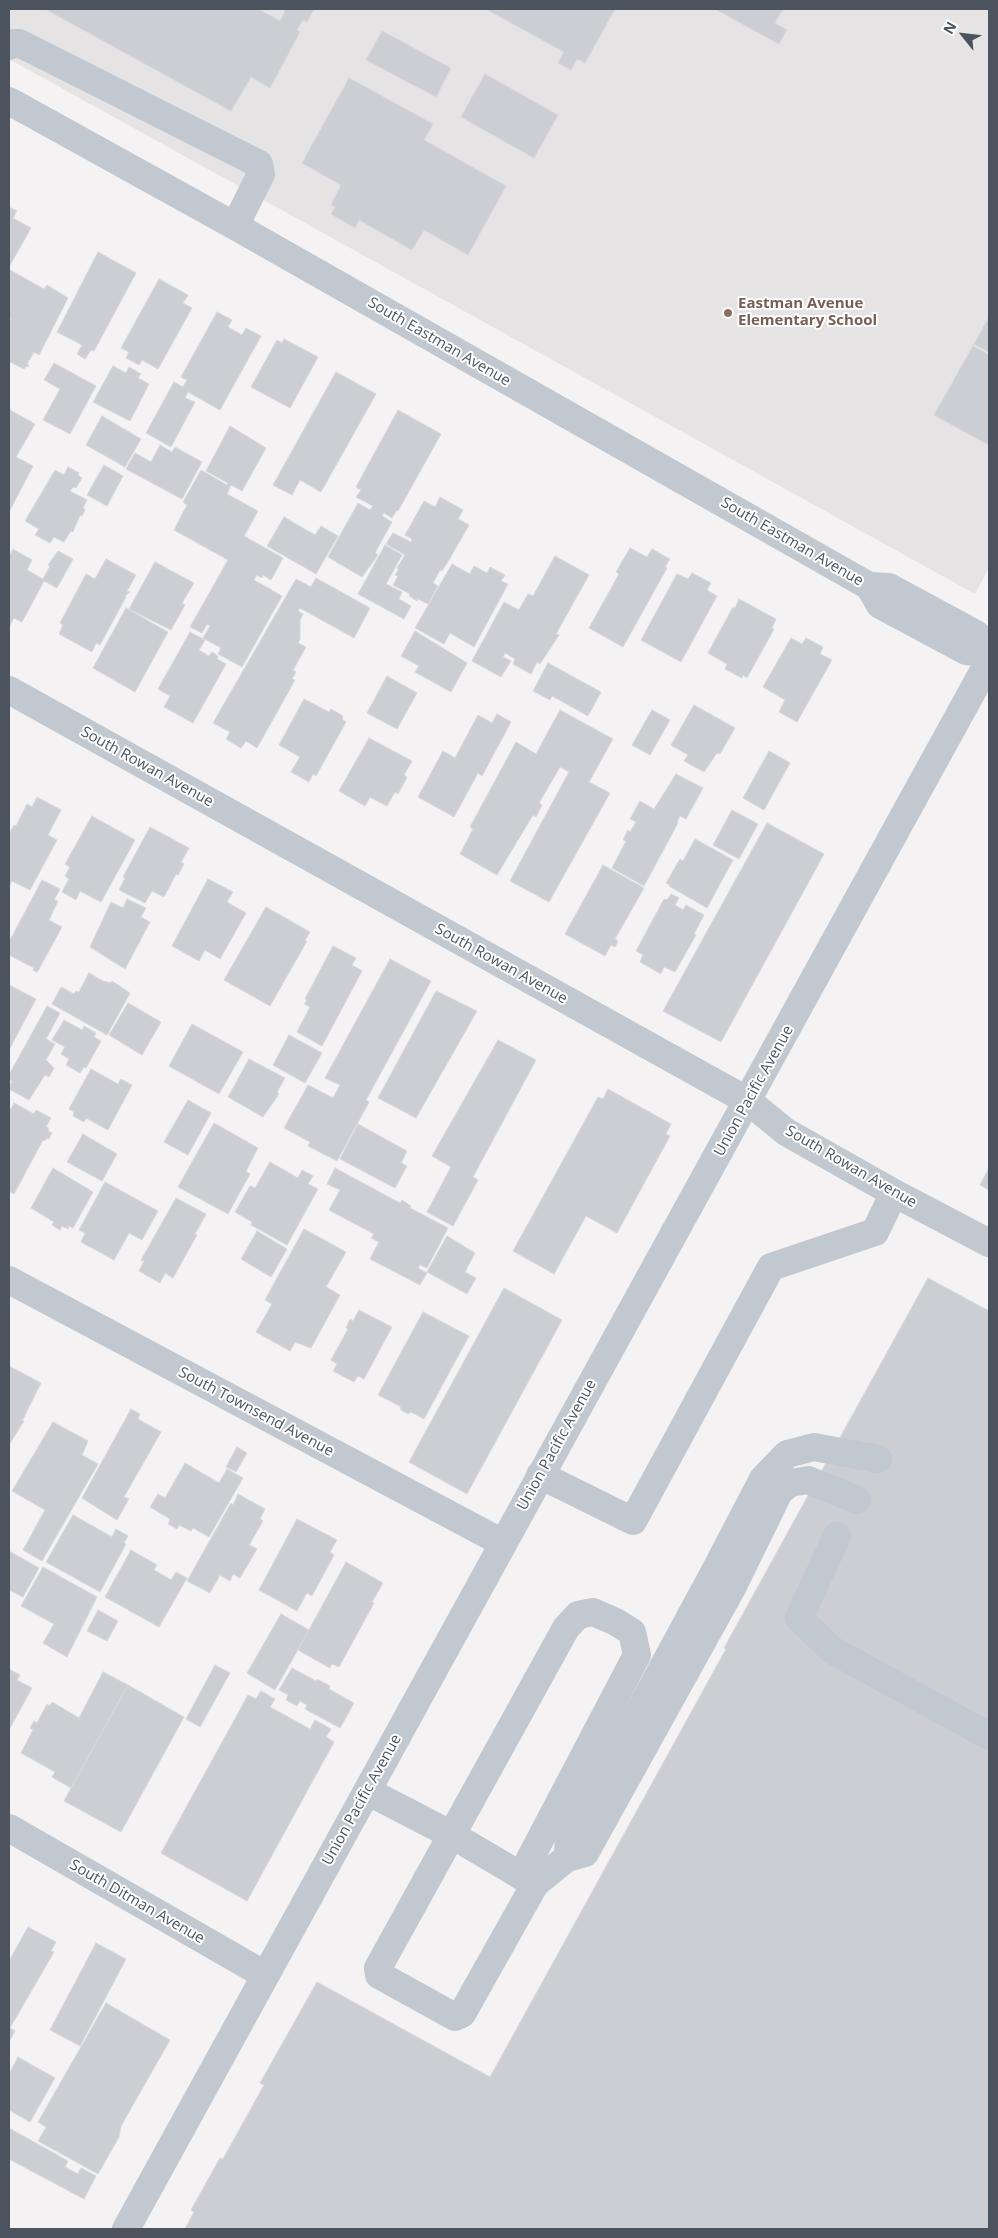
<!DOCTYPE html>
<html>
<head>
<meta charset="utf-8">
<style>
  body { margin:0 }
  #map { position:relative; width:998px; height:2238px; overflow:hidden; background:#f4f2f2; font-family:"Open Sans",sans-serif }
  canvas { display:block }
  .frame { position:absolute; inset:0; border:10px solid #4b545e; pointer-events:none }
  .north { position:absolute; left:938px; top:10px; width:50px; height:50px; -webkit-text-stroke:4px #fff; paint-order:stroke; rotate:299deg; font-size:14px; font-weight:700; line-height:20px; text-align:center; color:#4b545e }
  .north::after { content:''; display:block; margin:auto; width:18px; height:22px; background:#4b545e; clip-path:polygon(50% 0,100% 100%,50% 72%,0 100%) }
</style>
</head>
<body>
<div id="map">
<canvas width="998" height="2238"></canvas>
<div class="frame"></div>
<div class="north">N</div>
</div>
<script>
const g = document.querySelector('canvas').getContext('2d');
g.lineJoin = 'round';
function fill(path, color) {
  g.fillStyle = color;
  g.fill(path, 'evenodd');
}
function toPath(rows) {
  const path = new Path2D();
  for (const r of rows) {
    path.moveTo(r[0], r[1]);
    for (let i = 2; i < r.length; i += 2) path.lineTo(r[i], r[i + 1]);
  }
  return path;
}
function trace(path, color, width, dash) {
  g.strokeStyle = color;
  g.lineWidth = width;
  g.lineCap = dash ? 'butt' : 'round';
  g.setLineDash(dash || []);
  g.stroke(path);
}
function drawText(font, color, halo, rows, align = 'center') {
  g.font = font + ' "Open Sans",sans-serif';
  g.lineWidth = 4;
  g.setLineDash([]);
  g.textBaseline = 'middle';
  g.strokeStyle = halo;
  g.fillStyle = color;
  for (const [text, x, y, turn = 0] of rows) {
    g.save();
    g.translate(x, y);
    g.rotate((+turn || 0) * Math.PI / 180);
    g.textAlign = isNaN(turn) ? turn : align;
    if (halo) g.strokeText(text, 0, 0);
    g.fillText(text, 0, 0);
    g.restore();
  }
}
const education = toPath([
  [9,9,989,9,989,567,975,594,9,59]
]);
const building = toPath([
  [45,9,258,9,280,21,285,12,283,9,314,9,307,22,303,20,297,30,300,32,270,88,251,77,231,111,45,9],
  [486,9,615,9,585,63,577,59,571,70,558,63,564,52,486,9],
  [715,9,783,9,775,23,787,30,779,44,715,9],
  [382,31,451,68,436,97,366,60,382,31],
  [485,74,558,115,534,158,461,117,485,74],
  [349,78,433,124,424,140,506,186,468,255,424,230,412,250,359,220,355,228,331,214,335,207,331,205,341,185,302,163,349,78],
  [9,207,17,211,13,218,31,228,9,267,9,207],
  [98,252,136,273,94,351,91,350,85,359,77,354,82,345,57,332,98,252],
  [10,270,44,289,47,285,68,298,39,355,34,352,27,364,29,365,28,367,26,366,24,369,10,362,9,365,9,323,11,319,9,317,10,270],
  [159,279,188,295,183,303,192,308,158,369,142,360,139,365,126,358,129,352,121,348,159,279],
  [217,312,232,320,228,327,242,335,246,328,261,336,220,410,188,392,185,398,195,402,171,447,146,433,174,382,183,387,187,380,181,377,217,312],
  [989,317,989,352,974,344,989,317],
  [284,339,318,357,290,408,251,387,277,340,282,343,284,339],
  [973,346,989,355,989,445,934,415,973,346],
  [54,363,96,386,70,434,43,420,60,389,44,380,54,363],
  [113,366,126,373,129,367,141,374,138,378,149,384,130,421,93,402,113,366],
  [336,372,376,394,321,492,300,480,292,495,273,485,336,372],
  [10,410,35,424,16,457,33,466,9,512,10,410],
  [398,410,441,434,398,511,397,510,392,518,384,513,382,516,392,522,375,553,378,555,362,577,328,557,358,503,370,510,373,506,356,497,361,490,356,487,398,410],
  [102,416,141,439,125,467,86,445,102,416],
  [230,426,266,448,242,491,231,485,227,494,258,511,244,536,283,558,271,580,263,575,262,578,257,575,254,580,282,596,242,667,218,654,221,648,203,638,210,626,207,624,202,633,190,627,228,560,174,530,187,505,183,502,201,470,227,485,228,483,206,471,230,426],
  [160,445,172,452,175,447,202,462,182,499,126,469,135,453,151,462,160,445],
  [104,465,123,476,107,506,87,495,104,465],
  [68,467,79,473,78,475,82,478,76,488,73,487,70,491,87,500,83,508,85,510,82,516,80,515,73,532,71,531,64,542,54,537,50,543,35,535,39,529,25,521,55,470,64,475,68,467],
  [440,497,463,510,458,519,469,525,449,560,442,571,440,570,433,583,438,586,428,604,418,599,417,601,409,596,410,594,393,585,398,576,395,575,399,569,397,568,405,555,386,544,393,533,411,542,412,539,405,535,424,501,435,507,440,497],
  [284,517,315,535,321,526,338,536,316,574,267,546,284,517],
  [385,545,402,555,386,584,402,592,399,599,411,606,404,619,358,594,385,545],
  [630,548,647,557,652,549,670,559,665,567,667,568,623,647,589,628,619,574,616,572,630,548],
  [13,549,32,560,27,570,43,579,50,566,48,565,58,551,73,559,57,588,44,581,22,622,14,618,9,627,9,557,13,549],
  [555,556,589,575,556,634,559,635,540,664,537,662,531,674,513,664,515,659,505,653,503,657,511,661,501,677,472,661,504,602,519,610,528,594,533,596,555,556],
  [106,559,136,575,127,591,130,592,125,596,126,597,100,645,96,643,92,652,59,634,63,625,60,623,86,574,95,579,106,559],
  [155,562,194,583,182,603,185,605,171,630,129,609,155,562],
  [452,564,470,574,474,566,487,573,490,567,505,575,501,581,508,584,474,647,450,633,444,644,415,628,452,564],
  [692,573,711,583,707,590,717,596,681,662,641,640,677,574,688,579,692,573],
  [316,578,370,608,354,638,300,608,298,611,303,614,300,620,300,639,298,643,306,647,293,670,296,672,292,679,295,680,257,748,246,741,241,748,226,739,230,732,213,723,296,579,311,587,316,578],
  [739,599,776,619,772,628,774,629,747,678,743,675,742,678,725,669,727,664,708,653,733,607,735,608,739,599],
  [126,608,168,632,135,692,93,668,126,608],
  [415,631,467,663,451,692,415,672,419,666,401,656,415,631],
  [190,632,205,640,199,650,209,656,212,652,218,656,217,659,226,664,193,723,164,707,170,696,158,689,190,632],
  [791,638,802,644,806,638,823,647,820,654,832,660,797,722,779,712,785,700,763,687,791,638],
  [548,663,601,692,588,716,552,696,550,700,533,691,548,663],
  [387,676,417,693,397,729,367,713,387,676],
  [304,699,329,712,331,709,343,716,342,719,346,722,316,776,313,774,309,782,291,772,300,757,279,745,304,699],
  [694,705,735,728,720,754,717,753,704,772,684,761,688,755,671,745,694,705],
  [560,710,613,739,589,782,610,793,549,902,510,881,569,772,560,767,539,803,542,805,536,817,533,815,497,875,460,854,473,829,470,827,516,742,536,754,560,710],
  [652,710,670,720,650,755,632,745,652,710],
  [497,714,511,722,482,776,478,773,454,817,418,797,443,751,455,758,478,715,492,723,497,714],
  [369,738,412,761,404,775,407,777,398,794,395,792,387,806,370,797,365,806,339,791,369,738],
  [769,751,790,763,764,810,743,798,769,751],
  [676,774,703,788,686,819,680,816,677,822,678,823,644,886,612,868,626,841,623,840,628,830,630,832,636,822,630,819,640,801,654,809,676,774],
  [37,797,61,810,48,835,57,840,30,890,12,881,9,887,9,834,14,825,16,826,27,804,32,807,37,797],
  [732,810,758,824,739,859,713,845,732,810],
  [92,816,135,840,101,902,80,891,76,900,62,892,69,879,65,876,70,867,65,864,92,816],
  [767,823,824,854,721,1042,663,1011,767,823],
  [150,827,189,848,181,862,184,864,178,875,176,874,164,897,152,891,145,903,119,890,125,878,123,877,150,827],
  [695,839,733,860,707,908,669,886,670,885,666,883,680,859,683,861,695,839],
  [603,865,644,888,615,939,618,941,615,947,611,945,605,956,565,934,603,865],
  [208,879,233,892,227,902,246,913,220,959,205,950,199,961,172,946,208,879],
  [42,880,60,889,54,900,58,901,49,920,62,927,38,971,36,972,33,970,34,968,9,955,9,942,42,880],
  [671,894,679,898,675,905,683,910,686,905,704,915,694,934,696,935,675,972,664,967,661,974,640,962,643,955,636,951,664,899,667,900,671,894],
  [127,899,146,908,141,917,150,922,125,969,90,947,111,902,123,908,127,899],
  [266,907,310,932,305,940,307,941,270,1006,224,980,266,907],
  [333,946,356,958,352,965,362,971,322,1046,297,1032,310,1007,304,1004,307,1000,305,999,333,946],
  [390,959,431,981,366,1100,369,1102,337,1161,308,1146,310,1142,284,1128,308,1085,333,1098,340,1085,325,1078,390,959],
  [89,973,103,981,111,983,112,981,130,993,107,1035,52,1004,61,987,74,994,76,991,79,992,89,973],
  [9,985,36,999,9,1050,9,985],
  [436,991,477,1011,416,1118,378,1098,436,991],
  [128,1003,161,1022,142,1055,109,1035,128,1003],
  [47,1006,60,1013,46,1039,55,1044,46,1060,54,1068,49,1077,45,1075,29,1100,9,1089,12,1081,9,1079,9,1075,47,1006],
  [64,1020,82,1030,84,1026,96,1033,94,1037,101,1041,86,1068,84,1067,80,1073,66,1065,69,1059,61,1054,65,1047,52,1040,64,1020],
  [192,1024,243,1052,219,1094,169,1066,192,1024],
  [289,1035,322,1053,305,1083,273,1065,289,1035],
  [498,1040,536,1060,473,1177,478,1180,453,1226,427,1212,451,1167,432,1156,498,1040],
  [249,1059,285,1078,277,1092,279,1094,263,1117,228,1097,249,1059],
  [91,1069,118,1084,121,1079,132,1085,108,1130,86,1118,84,1122,73,1116,74,1112,69,1109,91,1069],
  [608,1089,671,1124,666,1134,670,1136,617,1233,586,1216,554,1274,513,1251,598,1097,603,1099,608,1089],
  [188,1100,211,1113,188,1155,164,1142,188,1100],
  [14,1103,34,1114,36,1110,51,1118,46,1127,49,1128,48,1131,52,1133,49,1139,47,1138,45,1141,43,1140,14,1194,9,1191,9,1108,11,1109,14,1103],
  [214,1123,258,1148,246,1171,250,1174,228,1214,178,1187,214,1123],
  [358,1124,407,1151,401,1163,407,1166,395,1188,340,1159,358,1124],
  [83,1134,117,1154,102,1181,67,1162,83,1134],
  [270,1162,298,1178,302,1170,313,1176,308,1184,318,1189,287,1245,251,1225,252,1222,235,1212,250,1186,255,1188,270,1162],
  [53,1168,93,1192,73,1228,69,1226,68,1229,62,1226,60,1230,52,1225,54,1222,31,1208,53,1168],
  [335,1168,400,1203,402,1200,411,1206,410,1208,448,1228,427,1268,420,1265,418,1268,427,1273,420,1285,370,1259,379,1242,371,1238,374,1234,329,1210,340,1190,327,1184,335,1168],
  [989,1168,989,1190,980,1185,989,1168],
  [105,1182,158,1211,142,1240,129,1233,114,1260,81,1242,85,1233,79,1230,105,1182],
  [176,1198,206,1214,195,1234,197,1235,173,1278,165,1273,160,1283,139,1271,144,1261,141,1260,176,1198],
  [304,1229,346,1252,326,1287,340,1295,311,1348,295,1342,290,1351,256,1332,272,1304,265,1300,304,1229],
  [257,1231,287,1249,271,1277,241,1259,257,1231],
  [447,1236,475,1253,465,1272,476,1278,467,1294,427,1272,447,1236],
  [928,1278,989,1311,989,2229,185,2229,194,2212,191,2210,220,2158,223,2159,264,2085,260,2083,317,1982,490,2077,726,1649,724,1648,928,1278],
  [504,1288,562,1320,467,1494,409,1462,504,1288],
  [359,1310,392,1327,364,1379,358,1376,354,1382,333,1371,337,1364,331,1360,348,1329,346,1328,350,1319,353,1321,359,1310],
  [423,1312,469,1336,424,1419,411,1412,408,1414,401,1410,400,1406,378,1395,423,1312],
  [9,1366,41,1383,22,1421,24,1421,9,1445,9,1366],
  [131,1409,140,1414,138,1419,161,1432,124,1497,129,1499,117,1520,82,1498,131,1409],
  [53,1422,88,1441,82,1455,98,1464,42,1561,23,1550,45,1510,12,1491,53,1422],
  [237,1447,247,1453,236,1472,226,1467,237,1447],
  [185,1463,219,1483,227,1469,243,1478,209,1537,193,1528,191,1531,179,1525,177,1529,168,1524,170,1519,150,1507,158,1494,165,1498,185,1463],
  [238,1494,265,1509,260,1519,263,1521,249,1545,257,1549,240,1578,233,1574,230,1581,220,1575,210,1593,187,1581,231,1503,233,1505,238,1494],
  [73,1515,112,1537,116,1529,128,1536,124,1543,126,1544,100,1592,46,1562,73,1515],
  [297,1519,337,1540,330,1552,334,1555,312,1596,307,1593,297,1611,259,1590,297,1519],
  [131,1550,157,1565,154,1570,171,1580,176,1572,187,1578,159,1627,105,1597,131,1550],
  [9,1551,39,1568,23,1597,9,1590,9,1551],
  [346,1562,383,1583,372,1602,374,1603,339,1667,332,1664,330,1668,298,1650,346,1562],
  [43,1567,97,1597,67,1657,43,1643,54,1624,21,1606,43,1567],
  [98,1610,118,1621,107,1641,87,1631,98,1610],
  [281,1614,309,1630,275,1690,247,1673,281,1614],
  [215,1665,230,1673,200,1727,186,1719,215,1665],
  [292,1668,316,1681,317,1679,330,1686,329,1689,354,1703,340,1728,305,1709,307,1705,300,1701,297,1706,286,1700,288,1695,279,1690,292,1668],
  [9,1669,20,1675,17,1680,32,1688,9,1730,9,1669],
  [103,1672,128,1685,71,1788,52,1777,55,1772,21,1753,33,1730,30,1728,34,1721,37,1723,47,1704,50,1706,52,1702,79,1718,103,1672],
  [128,1685,184,1717,121,1832,64,1801,128,1685],
  [261,1691,275,1699,270,1707,310,1729,315,1720,331,1729,326,1737,334,1742,247,1901,161,1853,248,1695,256,1699,261,1691],
  [28,1927,56,1942,51,1951,54,1952,10,2028,15,2031,9,2042,9,1961,28,1927],
  [96,1943,126,1959,80,2046,50,2030,96,1943],
  [106,2003,170,2040,121,2126,119,2137,98,2174,38,2141,46,2127,38,2122,106,2003],
  [18,2057,55,2078,30,2122,9,2110,9,2074,18,2057],
  [9,2128,68,2161,65,2167,78,2174,81,2168,96,2176,84,2199,9,2159,9,2128]
]);
const minor = toPath([
  [9,46,11,43,19,43,259,164,261,174,235,226],
  [9,101,235,226,869,586,889,587,976,634,989,648],
  [869,586,880,605,966,651,989,653],
  [9,690,748,1101,786,1132,894,1193,989,1243],
  [9,1280,503,1543],
  [540,1475,633,1521,771,1267,875,1232,894,1193],
  [837,1536,799,1618,832,1650,989,1736],
  [367,1791,452,1835,535,1884,567,1858,585,1853,732,1588,779,1492,790,1483,808,1480,857,1500],
  [9,1828,265,1975],
  [567,1858,569,1843,575,1830,715,1571,763,1479,787,1454,814,1447,878,1459],
  [521,1876,637,1655,632,1632,616,1622,593,1612,578,1615,566,1628,378,1968,379,1975,455,2017,462,2014,535,1884],
  [126,2229,989,661]
]);
const markers = [
  [728,313,5,"#8d6e63"]
];
const educationNames = [
  ["Eastman Avenue",738,304],
  ["Elementary School",738,321]
];
const streetNames = [
  ["South Eastman Avenue",439,342,30],
  ["South Eastman Avenue",792,542,30],
  ["South Rowan Avenue",147,767,29],
  ["South Rowan Avenue",501,964,29],
  ["Union Pacific Avenue",754,1091,-61],
  ["South Rowan Avenue",851,1167,30],
  ["South Townsend Avenue",256,1412,28],
  ["Union Pacific Avenue",557,1445,-61],
  ["Union Pacific Avenue",362,1800,-61],
  ["South Ditman Avenue",137,1902,30]
];
fill(education, '#e5e3e3');
fill(building, '#ccced4');
trace(building, '#d6d8dd', 1);
trace(minor, '#c1c8cf', 28);
for (const [x, y, r, color] of markers) {
  const dot = new Path2D();
  dot.arc(x, y, r, 0, 2 * Math.PI);
  g.fillStyle = color;
  g.fill(dot);
  trace(dot, '#fff', 2);
}
drawText('bold 15px', '#785e54', '#fff', educationNames, 'left');
drawText('15px', '#4b545e', '#fff', streetNames);
</script>
</body>
</html>
